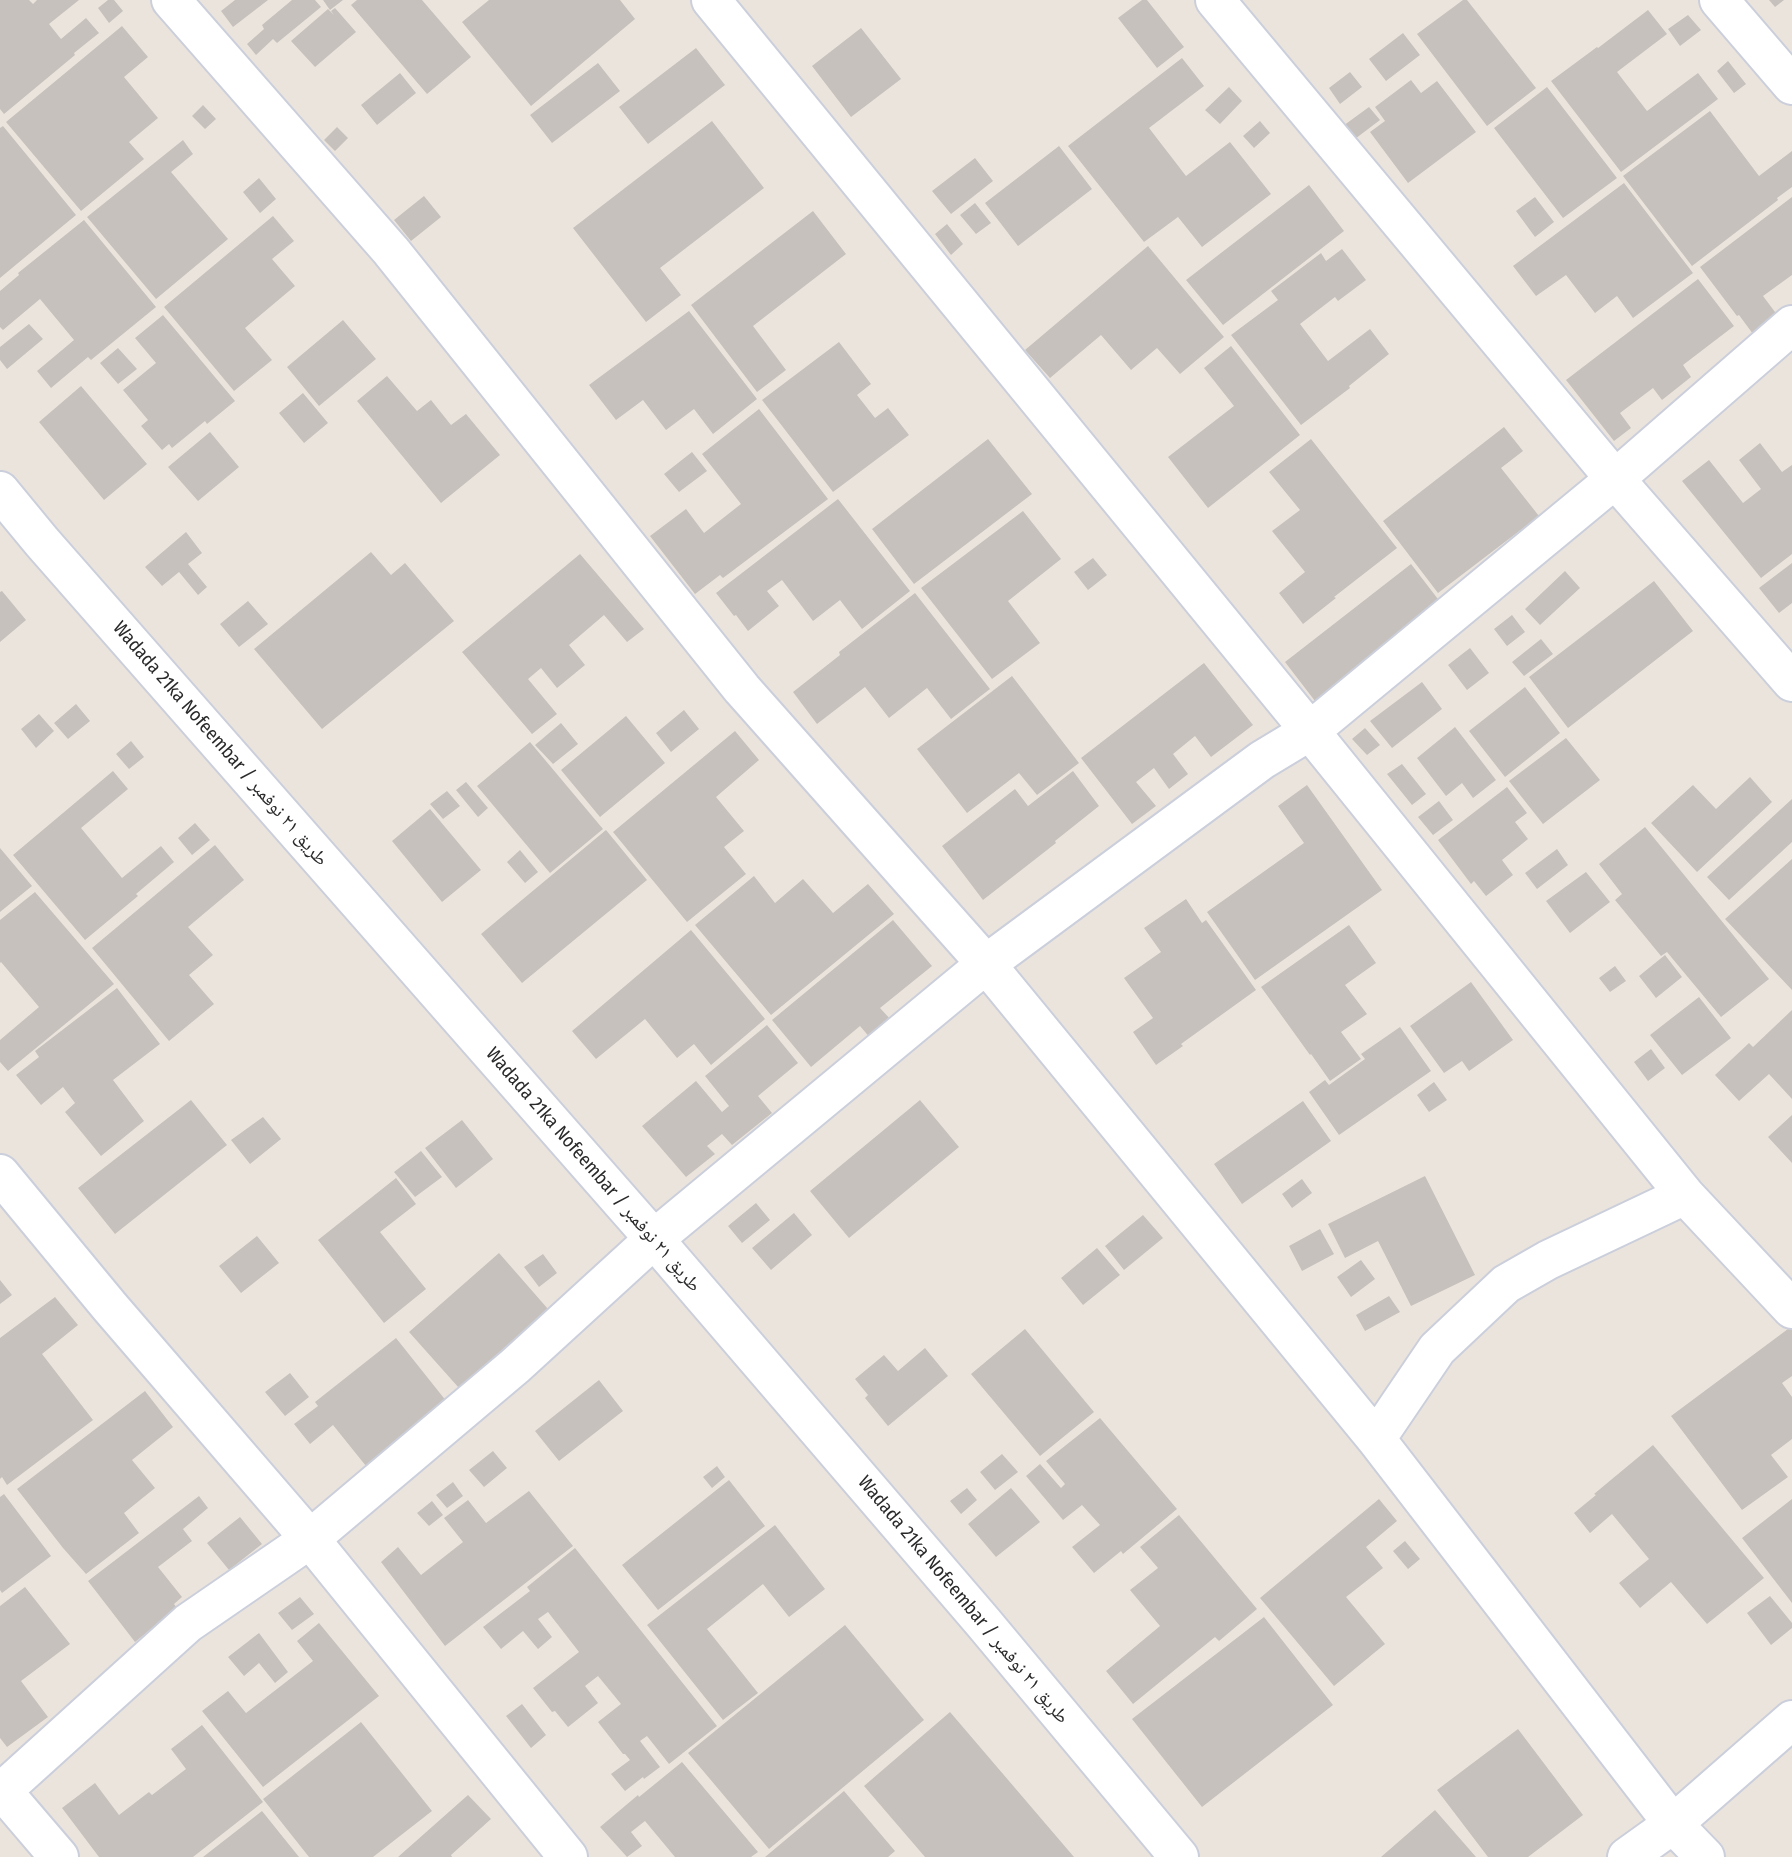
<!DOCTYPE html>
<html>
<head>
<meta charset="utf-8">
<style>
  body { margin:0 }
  canvas { display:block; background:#ebe4dd }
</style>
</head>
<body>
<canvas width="1792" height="1857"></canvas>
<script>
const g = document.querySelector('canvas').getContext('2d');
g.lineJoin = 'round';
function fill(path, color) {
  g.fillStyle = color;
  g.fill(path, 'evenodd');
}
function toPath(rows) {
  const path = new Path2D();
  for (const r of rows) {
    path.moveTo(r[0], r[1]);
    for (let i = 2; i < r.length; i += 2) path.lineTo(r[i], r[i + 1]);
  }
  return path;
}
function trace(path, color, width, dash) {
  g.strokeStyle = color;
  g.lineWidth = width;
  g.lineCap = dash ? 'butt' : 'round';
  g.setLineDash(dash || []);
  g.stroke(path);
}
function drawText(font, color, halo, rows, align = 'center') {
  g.font = font + ' "Fira Sans Condensed","Noto Naskh Arabic",sans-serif';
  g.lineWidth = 5;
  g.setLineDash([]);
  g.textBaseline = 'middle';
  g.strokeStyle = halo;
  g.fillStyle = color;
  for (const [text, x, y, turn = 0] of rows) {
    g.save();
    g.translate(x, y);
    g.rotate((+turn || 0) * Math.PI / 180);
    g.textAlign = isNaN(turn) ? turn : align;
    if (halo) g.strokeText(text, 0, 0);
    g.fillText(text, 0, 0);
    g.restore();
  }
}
const building = toPath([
  [0,0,29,0,33,4,37,0,79,0,49,24,61,39,86,18,99,33,74,53,75,55,4,114,0,109],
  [108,0,114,0,123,11,109,23,98,8],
  [235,0,268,0,233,27,221,11],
  [292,0,315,0,321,7,277,43,273,39,256,55,247,44,264,29,262,25],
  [323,0,343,0,330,10],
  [357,0,422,0,471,57,427,94,351,5],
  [489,0,620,0,635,19,531,106,462,22],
  [1142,0,1147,0,1184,47,1157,68,1118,18],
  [1463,0,1467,0,1536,88,1487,126,1417,34],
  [1769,0,1784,0,1775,7],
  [335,8,356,32,315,67,291,41,328,9,334,15,331,11],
  [1648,10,1667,34,1617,72,1647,111,1698,73,1718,99,1621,172,1551,81,1597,47,1598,48],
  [1688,15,1701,30,1680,46,1668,29],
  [122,26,148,57,124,77,158,118,129,142,144,159,81,211,6,122],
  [861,28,901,79,851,117,812,66],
  [1403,33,1420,55,1386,81,1369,59],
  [696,48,725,85,648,144,619,107],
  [1182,58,1204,86,1149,128,1186,176,1230,142,1271,194,1202,247,1178,217,1144,242,1068,146],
  [1728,61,1746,84,1734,93,1717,71],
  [598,63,620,91,552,143,530,115],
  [1350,72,1362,87,1340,104,1329,88],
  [400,73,416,93,377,125,361,105],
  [1411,80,1421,93,1437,81,1476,132,1408,183,1370,132,1385,121,1375,107],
  [1229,87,1242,101,1220,124,1205,110],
  [1547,87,1617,178,1563,218,1494,128],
  [203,105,216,119,205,129,192,116],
  [1369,107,1380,120,1343,148,1332,134],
  [1710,111,1759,176,1792,151,1792,187,1777,198,1778,200,1692,266,1623,176],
  [712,121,764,188,660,268,681,295,646,322,573,228],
  [1260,121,1270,133,1254,148,1243,136],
  [3,126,76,215,0,278,0,128],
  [337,127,348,138,335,151,324,140],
  [183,140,193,154,171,172,228,239,156,299,87,217],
  [1059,146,1092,189,1018,246,985,203],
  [975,158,993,181,951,214,932,191],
  [259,178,276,199,260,213,243,192],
  [1624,183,1693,273,1633,318,1617,296,1595,313,1566,275,1536,296,1513,266],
  [1309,185,1344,231,1223,325,1186,280],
  [424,196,441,217,411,241,394,220],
  [1535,197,1554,222,1535,237,1516,211],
  [1792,197,1792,275,1763,296,1778,316,1753,334,1739,315,1737,316,1700,267],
  [975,203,991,223,976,234,960,215],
  [813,211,846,254,753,326,786,370,757,392,691,305],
  [273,216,294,241,272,259,295,286,245,328,272,360,234,391,164,307],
  [84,220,156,307,91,360,88,357,51,388,37,371,74,340,40,299,3,330,0,327,0,291,19,275,18,273],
  [947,224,963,244,951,255,935,234],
  [1148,246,1224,337,1180,374,1157,348,1131,370,1101,335,1050,378,1025,350],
  [1342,249,1366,280,1338,301,1335,297,1300,324,1328,361,1370,329,1389,354,1349,386,1350,388,1301,425,1231,335,1278,300,1271,291,1321,253,1326,261],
  [1698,279,1734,326,1683,365,1691,377,1662,400,1653,388,1620,413,1631,428,1614,441,1566,380],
  [689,311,757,399,713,434,694,409,666,430,643,400,616,420,589,385],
  [163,315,235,401,207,424,205,421,172,448,169,444,162,450,141,426,148,420,123,390,156,363,135,338],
  [343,320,376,359,319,406,287,367],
  [29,324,43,339,7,369,0,360,0,347],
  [839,342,871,384,857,395,875,418,888,408,909,435,833,492,762,400],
  [1231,346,1300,435,1208,508,1168,457,1234,406,1204,368],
  [118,348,137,369,118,384,100,363],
  [387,376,417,411,431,400,451,425,466,414,500,455,441,503,357,401],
  [81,386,147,464,104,500,39,422],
  [303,393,328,423,304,443,279,413],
  [759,409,828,499,723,578,720,575,695,594,650,536,686,509,704,533,741,504,702,454],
  [1504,427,1523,451,1501,468,1539,516,1438,593,1383,521],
  [210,432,239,467,198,501,168,467],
  [988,439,1032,494,914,584,872,529],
  [1311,439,1397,548,1334,597,1336,598,1303,624,1279,593,1305,572,1272,531,1300,510,1269,472],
  [1760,443,1782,472,1792,465,1792,554,1761,578,1682,481,1709,460,1743,503,1761,489,1739,460],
  [692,452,707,471,679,492,664,474],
  [838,499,910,591,862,629,840,600,813,621,782,580,767,591,779,606,748,631,736,615,734,616,716,593],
  [1023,511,1061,559,1008,601,1040,643,992,679,921,588],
  [186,532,202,553,188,564,207,587,198,595,179,572,162,586,145,567],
  [371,552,391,575,405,563,454,621,322,729,254,649],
  [580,554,644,629,627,642,604,615,569,645,585,665,557,688,541,668,528,679,557,714,532,734,462,652],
  [1093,558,1107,575,1088,590,1074,572],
  [1792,563,1792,603,1779,613,1759,588],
  [1411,564,1441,603,1315,701,1285,662],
  [1565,571,1580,588,1540,625,1525,609],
  [1654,581,1693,631,1568,728,1529,677],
  [2,591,26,620,0,642,0,592],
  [915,593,990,689,951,719,927,688,889,718,865,687,817,724,793,692,840,655,839,652],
  [248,601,268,624,239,647,220,624],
  [1512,615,1525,632,1507,646,1494,629],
  [1541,639,1553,654,1524,676,1512,662],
  [1470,648,1489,673,1467,690,1448,665],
  [1204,663,1253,725,1211,757,1195,736,1173,754,1188,774,1169,789,1154,768,1136,782,1156,806,1132,824,1081,758],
  [1012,676,1079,763,1037,795,1019,773,967,813,917,749],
  [1422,682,1442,709,1392,748,1370,721],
  [1525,687,1560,733,1505,777,1469,731],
  [76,704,90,721,68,739,54,723],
  [684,710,699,729,671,752,656,733],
  [39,714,54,731,36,748,21,729],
  [626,716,665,763,600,817,561,770],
  [561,723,578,744,553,764,535,745],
  [1455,727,1496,780,1473,798,1462,783,1446,796,1417,758],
  [1365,728,1380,745,1367,755,1352,739],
  [735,731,759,760,716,797,744,831,724,847,746,874,687,922,613,832],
  [1566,738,1600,780,1543,824,1509,781],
  [131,741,144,757,129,769,116,754],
  [530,742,603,829,550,873,477,786],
  [1402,764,1426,794,1412,805,1387,774],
  [113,771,128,789,81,828,122,878,161,846,174,862,136,894,138,896,85,940,13,855],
  [1073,771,1099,806,1055,841,1056,843,983,900,942,846,1015,789,1028,806],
  [1750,777,1772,802,1697,872,1651,823,1693,785,1716,809],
  [466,782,488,808,478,817,456,790],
  [1307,785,1382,890,1255,980,1207,912,1304,843,1278,806],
  [1507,787,1527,813,1515,822,1528,839,1502,860,1513,875,1486,896,1474,881,1471,884,1438,840],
  [447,791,460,806,443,819,430,804],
  [1792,799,1792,842,1729,900,1707,877],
  [1439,801,1453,820,1433,835,1418,817],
  [430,809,481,870,442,902,392,841],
  [195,823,210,840,192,855,178,838],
  [1645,827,1769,979,1721,1017,1667,952,1661,956,1615,900,1622,894,1599,864],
  [606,830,647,880,522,983,481,934],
  [215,845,244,880,188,927,213,955,189,975,214,1004,169,1041,92,948],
  [0,848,32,886,0,912],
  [1557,849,1568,865,1537,889,1525,873],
  [520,850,538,872,525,883,507,862],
  [1792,859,1792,990,1725,919],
  [1586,872,1610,902,1570,933,1546,901],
  [754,876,775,903,803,879,833,913,868,884,894,914,771,1015,695,925],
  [35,892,114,984,8,1071,0,1062,0,1040,39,1007,1,962,0,963,0,920],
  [1186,899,1202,923,1206,920,1256,990,1181,1044,1183,1046,1156,1065,1133,1032,1153,1018,1124,978,1161,952,1144,928],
  [893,920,932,966,880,1008,892,1021,871,1039,860,1026,811,1067,772,1020],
  [1349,925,1376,963,1345,985,1367,1014,1341,1032,1361,1059,1330,1081,1311,1054,1310,1055,1261,987],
  [691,930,765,1019,711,1065,694,1044,677,1058,645,1019,596,1059,572,1031],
  [1665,955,1682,977,1656,998,1639,976],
  [1615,966,1626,981,1610,992,1599,978],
  [1471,982,1513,1040,1469,1071,1462,1061,1444,1073,1410,1026],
  [117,988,160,1044,113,1080,144,1121,101,1156,65,1112,75,1103,63,1087,41,1105,16,1075,39,1057,35,1051],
  [1699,997,1731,1038,1682,1075,1650,1035],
  [1792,1010,1792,1099,1769,1074,1739,1101,1715,1075,1749,1043,1753,1047],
  [767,1025,798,1063,758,1096,772,1113,732,1145,722,1134,707,1146,715,1154,686,1177,642,1126,696,1081,722,1112,729,1106,705,1076],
  [1400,1027,1431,1071,1339,1135,1309,1092,1325,1080,1329,1085,1365,1059,1361,1054],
  [1651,1049,1665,1068,1648,1081,1634,1062],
  [1434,1082,1447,1100,1429,1112,1417,1095],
  [191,1100,227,1145,115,1234,78,1188],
  [920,1100,959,1147,849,1238,810,1191],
  [1303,1101,1331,1141,1242,1204,1214,1164],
  [1792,1115,1792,1163,1768,1137],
  [263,1117,281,1139,250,1164,231,1140],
  [462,1120,493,1159,456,1188,425,1148],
  [421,1151,442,1177,415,1197,394,1172],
  [1425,1176,1475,1275,1411,1306,1378,1241,1345,1258,1328,1224],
  [396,1178,416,1204,380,1232,426,1289,384,1323,318,1240],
  [1302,1179,1312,1193,1292,1208,1282,1194],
  [756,1203,770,1220,742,1243,728,1226],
  [794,1213,812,1235,771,1270,752,1248],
  [1143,1215,1163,1238,1124,1270,1105,1246],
  [1320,1229,1334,1254,1302,1271,1289,1246],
  [257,1236,279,1263,241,1293,219,1266],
  [1097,1248,1120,1275,1083,1305,1061,1278],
  [499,1253,548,1309,459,1388,409,1332],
  [543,1254,557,1273,539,1287,524,1267],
  [1361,1260,1375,1279,1351,1297,1337,1277],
  [0,1280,12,1295,0,1304],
  [1389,1296,1400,1312,1365,1331,1356,1315],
  [55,1297,78,1325,42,1354,93,1420,7,1485,2,1477,0,1479,0,1338],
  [1792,1326,1792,1376,1782,1383,1792,1397,1792,1439,1771,1455,1788,1477,1742,1510,1671,1416],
  [1025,1329,1094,1412,1040,1456,971,1374],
  [396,1338,447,1402,366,1466,333,1425,310,1444,294,1424,318,1406,315,1402],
  [925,1348,948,1376,888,1426,865,1398,868,1395,855,1379,884,1355,898,1371],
  [290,1373,309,1397,285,1416,265,1392],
  [599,1380,623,1411,559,1461,535,1431],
  [145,1391,173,1427,132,1460,155,1488,124,1513,139,1533,86,1574,63,1548,17,1489],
  [1100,1418,1177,1509,1123,1554,1121,1551,1094,1573,1072,1547,1100,1525,1082,1505,1063,1520,1026,1476,1040,1464,1061,1488,1065,1484,1046,1461],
  [1653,1445,1764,1578,1707,1624,1671,1582,1640,1608,1619,1583,1649,1559,1612,1514,1590,1533,1574,1513,1596,1495,1594,1494],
  [493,1451,507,1468,484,1487,469,1470],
  [1002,1454,1018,1472,995,1490,980,1472],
  [717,1466,725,1477,712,1488,703,1477],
  [729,1480,765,1526,658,1610,622,1565],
  [453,1482,463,1496,447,1508,436,1495],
  [967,1488,977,1500,961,1514,950,1501],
  [1011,1488,1040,1522,996,1557,968,1524],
  [529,1491,573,1546,445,1646,381,1562,398,1547,421,1575,463,1542,444,1518,468,1500,486,1523],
  [4,1494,51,1556,2,1593,0,1590,0,1497],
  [199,1496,208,1508,183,1529,192,1541,158,1567,182,1597,174,1604,177,1608,135,1642,88,1581],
  [1379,1499,1397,1521,1366,1547,1383,1568,1346,1597,1385,1644,1334,1686,1260,1598],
  [1792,1499,1792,1603,1742,1538],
  [432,1501,443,1515,429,1526,417,1513],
  [1179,1515,1257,1609,1219,1641,1215,1637,1133,1704,1106,1671,1160,1626,1130,1590,1158,1568,1140,1547],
  [240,1517,262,1544,229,1570,207,1543],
  [775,1525,825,1589,789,1617,763,1584,707,1629,758,1693,723,1720,647,1625],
  [1405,1541,1420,1559,1408,1569,1393,1551],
  [575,1548,717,1726,669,1764,647,1736,640,1741,660,1767,644,1779,643,1777,625,1791,611,1774,630,1760,625,1754,623,1754,598,1722,621,1704,598,1676,585,1686,598,1703,568,1727,555,1711,552,1712,533,1688,579,1652,548,1612,538,1619,552,1637,538,1649,523,1631,501,1649,483,1627,530,1591,527,1587],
  [25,1587,70,1644,21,1681,48,1717,7,1747,0,1738,0,1606],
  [1770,1596,1792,1623,1792,1628,1771,1645,1747,1613],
  [300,1597,314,1614,292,1630,278,1613],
  [1264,1617,1333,1705,1202,1807,1132,1719],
  [319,1623,379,1696,263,1787,202,1711,228,1691,246,1713,313,1661,297,1641],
  [845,1625,924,1720,769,1849,688,1753],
  [259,1633,288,1672,275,1683,259,1663,244,1676,228,1657],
  [522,1704,546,1735,531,1748,506,1716],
  [950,1712,1074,1857,925,1857,864,1786],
  [361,1722,432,1811,373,1857,309,1857,263,1799],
  [202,1725,263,1802,193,1857,99,1857,62,1808,95,1783,119,1815,149,1792,152,1795,186,1769,171,1749],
  [1518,1729,1583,1815,1528,1857,1488,1857,1437,1790],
  [682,1762,758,1852,751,1857,675,1857,645,1821,631,1832,642,1846,627,1857,600,1827,638,1795,639,1797],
  [844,1791,895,1851,888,1857,765,1857],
  [468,1795,491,1819,451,1855,452,1857,398,1857],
  [1435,1810,1476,1857,1381,1857],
  [262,1811,299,1857,203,1857]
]);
const street = toPath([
  [171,0,391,251,742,689,986,964,1376,1439,1673,1824,1705,1857],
  [711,0,1310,731,1685,1195,1792,1309],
  [1215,0,1615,479,1792,682],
  [1719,0,1792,85],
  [0,1174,110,1307,310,1539,568,1857],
  [1376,1439,1437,1349,1506,1284,1548,1260,1685,1195],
  [0,1788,59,1857],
  [0,1793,188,1623,310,1539,515,1366,654,1239,986,964,1262,760,1310,731,1615,479,1792,325],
  [1627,1857,1673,1824,1792,1720]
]);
const secondary = toPath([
  [0,491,42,542,654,1239,982,1621,1179,1857]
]);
const streetNames = [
  ["Wadada 21ka Nofeembar / طريق ٢١ نوفمبر",220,744,49],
  ["Wadada 21ka Nofeembar / طريق ٢١ نوفمبر",593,1170,49],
  ["Wadada 21ka Nofeembar / طريق ٢١ نوفمبر",963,1600,50]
];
fill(building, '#c6c1bc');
trace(street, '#cbcfdb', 42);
trace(secondary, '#cbcfdb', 42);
trace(street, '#fff', 38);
trace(secondary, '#fff', 38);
drawText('19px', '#2a2a2a', '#fff', streetNames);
</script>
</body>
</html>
